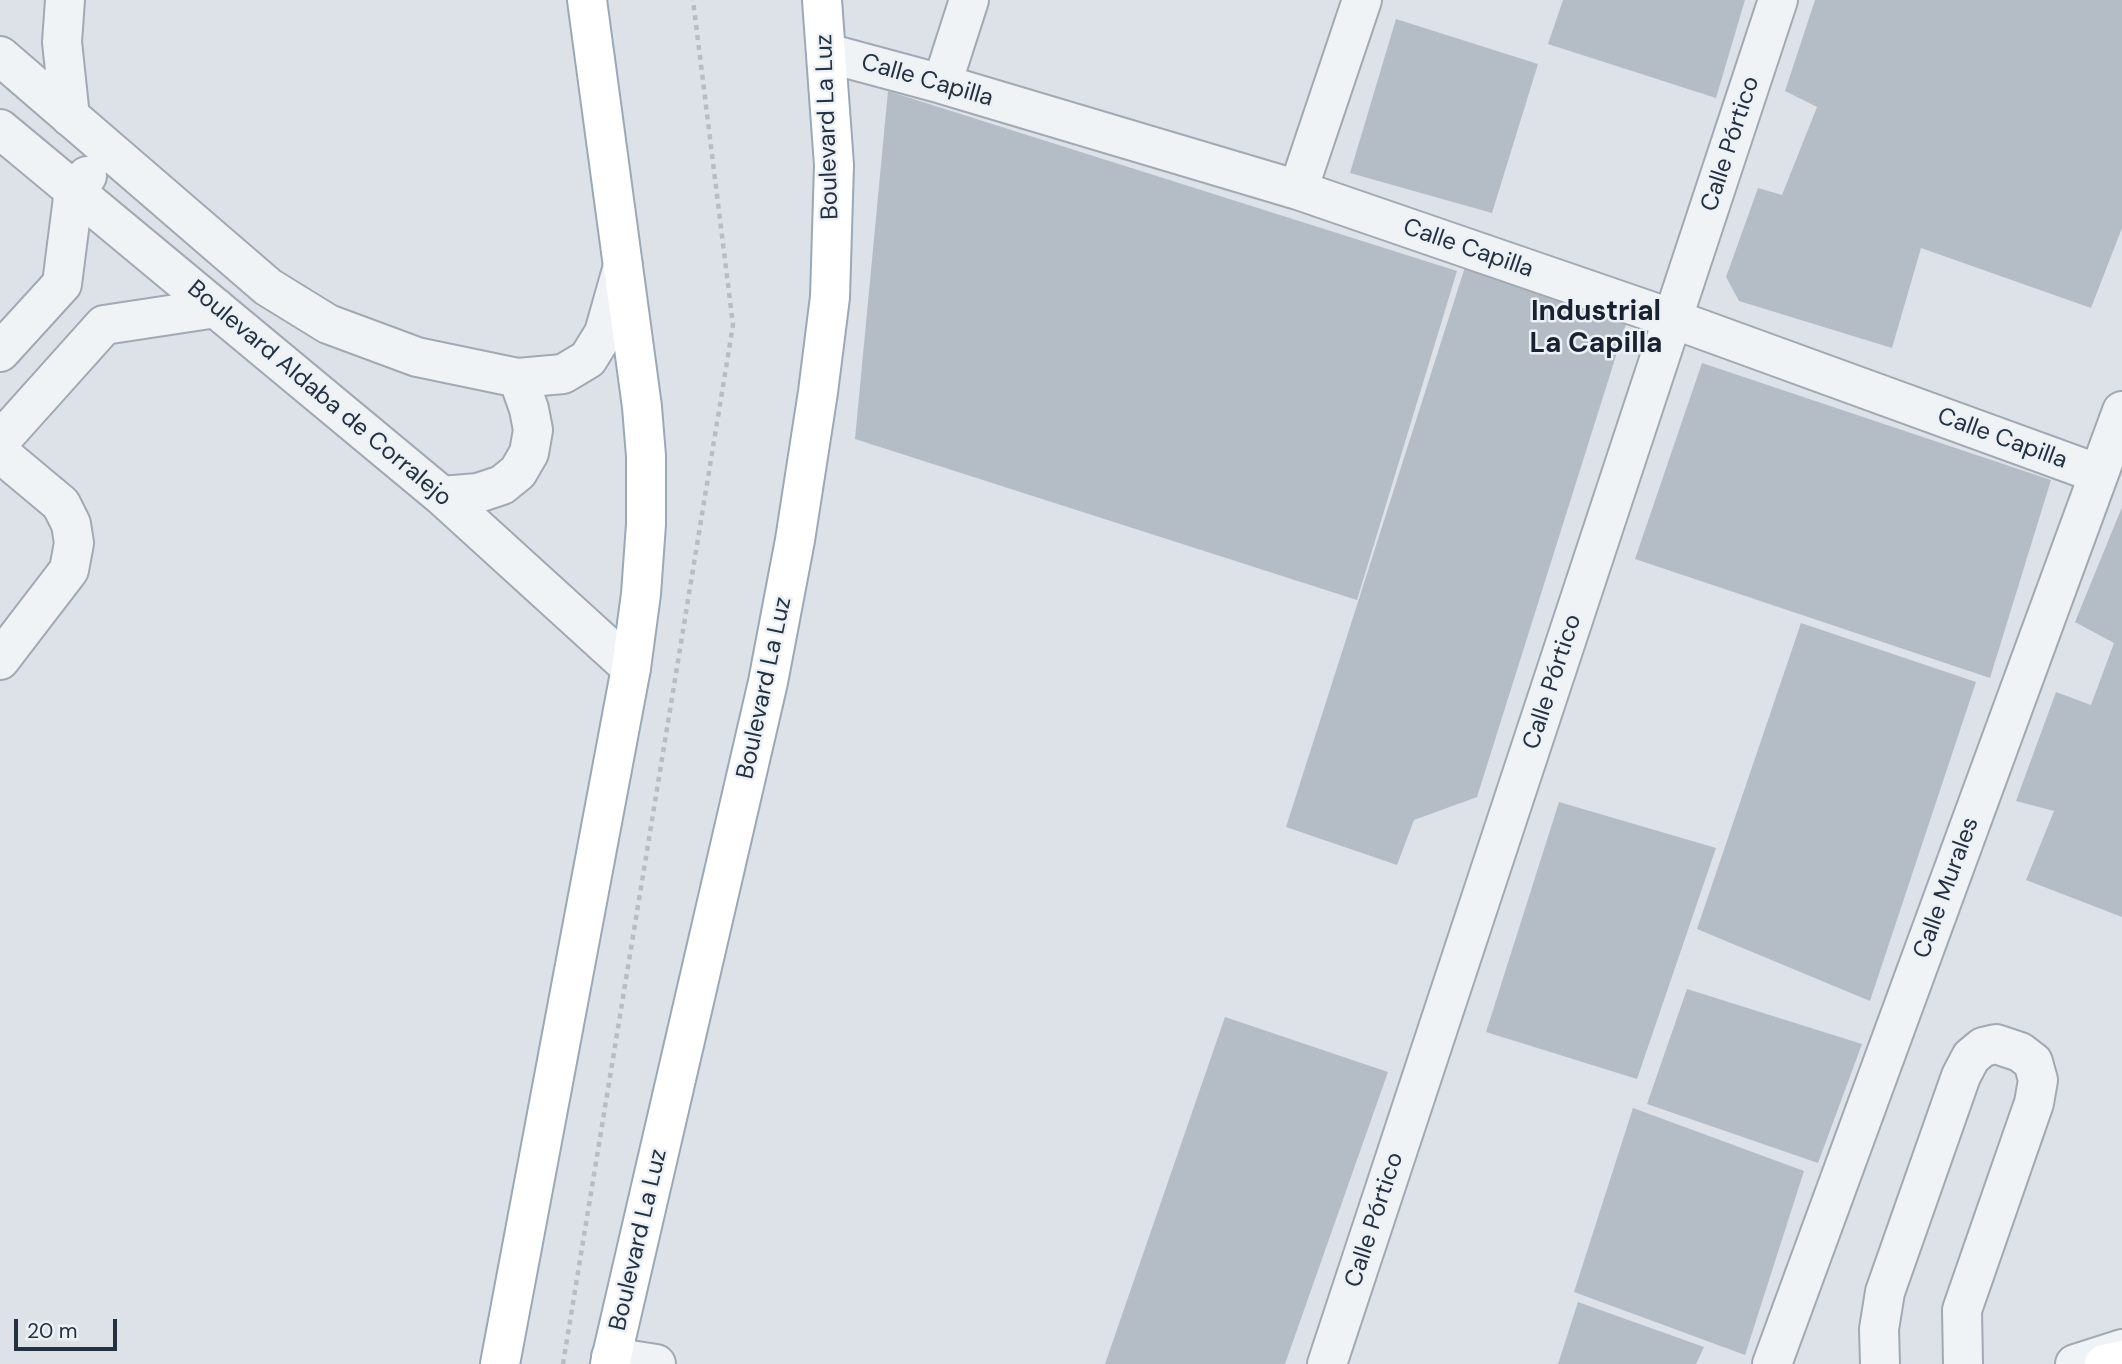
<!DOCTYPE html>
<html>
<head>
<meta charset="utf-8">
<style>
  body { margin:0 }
  #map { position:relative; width:2122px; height:1364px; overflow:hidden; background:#dde2e8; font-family:"DM Sans",sans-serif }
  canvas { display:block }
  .scale { position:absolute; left:14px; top:1319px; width:103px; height:32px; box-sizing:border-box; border:4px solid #253140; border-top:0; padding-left:9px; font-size:21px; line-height:24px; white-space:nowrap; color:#253140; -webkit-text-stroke:5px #ecf1f6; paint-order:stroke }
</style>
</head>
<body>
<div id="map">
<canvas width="2122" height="1364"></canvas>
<div class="scale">20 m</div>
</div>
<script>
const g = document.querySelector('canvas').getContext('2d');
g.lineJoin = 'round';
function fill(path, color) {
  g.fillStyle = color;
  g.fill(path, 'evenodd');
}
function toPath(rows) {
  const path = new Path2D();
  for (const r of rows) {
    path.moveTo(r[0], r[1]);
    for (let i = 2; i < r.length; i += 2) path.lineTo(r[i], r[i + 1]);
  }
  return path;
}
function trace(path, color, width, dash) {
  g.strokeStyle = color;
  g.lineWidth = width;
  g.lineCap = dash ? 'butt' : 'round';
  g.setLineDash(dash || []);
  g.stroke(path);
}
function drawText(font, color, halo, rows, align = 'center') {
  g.font = font + ' "DM Sans",sans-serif';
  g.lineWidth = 5;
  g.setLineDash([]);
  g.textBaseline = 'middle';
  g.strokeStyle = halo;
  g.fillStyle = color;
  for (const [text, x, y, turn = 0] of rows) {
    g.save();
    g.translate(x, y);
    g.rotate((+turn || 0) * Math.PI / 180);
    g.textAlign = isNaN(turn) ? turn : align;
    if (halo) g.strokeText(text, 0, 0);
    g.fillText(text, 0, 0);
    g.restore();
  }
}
const building = toPath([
  [1563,0,1745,0,1716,98,1548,44],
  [1815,0,2122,0,2122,228,2091,308,1921,248,1892,348,1739,301,1726,277,1758,188,1782,195,1817,107,1785,91],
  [1396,19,1538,64,1492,213,1350,173],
  [888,91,1457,271,1357,600,855,439],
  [1466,264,1626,324,1477,797,1414,820,1397,865,1286,827],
  [1702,363,2051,480,1990,678,1635,559],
  [2122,507,2122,917,2026,880,2054,811,2016,801,2056,692,2091,705,2114,643,2075,622],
  [1801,623,1976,682,1870,1001,1697,929],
  [1559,802,1716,848,1637,1079,1486,1032],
  [1687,989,1862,1044,1818,1163,1647,1104],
  [1225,1017,1388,1072,1285,1364,1105,1364],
  [1633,1108,1804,1171,1745,1355,1574,1292],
  [1578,1302,1704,1347,1696,1364,1558,1364]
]);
const path = toPath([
  [563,1364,733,325,693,0]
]);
const minor = toPath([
  [65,0,62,42,70,117],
  [827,53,942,84,1298,190,1673,319,2099,474],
  [0,56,268,287,328,324,417,357,518,378,563,374,588,359,604,333,623,266],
  [942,84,969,0],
  [0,129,442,496,631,668],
  [1298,190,1362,0],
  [0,352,62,284,74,190,87,176],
  [0,441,104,325,216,308],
  [0,453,61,504,71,524,74,543,69,570,0,660],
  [442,496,478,493,502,485,518,472,529,453,533,430,529,409,518,378],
  [611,1357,656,1364],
  [1327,1364,1778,0],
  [1772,1364,2122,411],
  [1880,1364,1879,1329,1885,1292,1961,1076,1971,1057,1983,1047,1996,1044,2020,1052,2033,1062,2038,1080,2034,1103,1962,1310,1963,1364],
  [2075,1364,2122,1349]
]);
const major = toPath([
  [500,1364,631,668,641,594,646,524,646,456,642,407,587,0],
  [610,1364,768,682,795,540,818,392,830,297,834,165,822,0],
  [2104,1364,2122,1360]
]);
const streetNames = [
  ["Calle Capilla",927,81,16],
  ["Boulevard La Luz",828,127,-92],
  ["Calle Pórtico",1731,144,-72],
  ["Calle Capilla",1468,249,19],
  ["Boulevard Aldaba de Corralejo",319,394,40],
  ["Calle Capilla",2002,439,20],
  ["Calle Pórtico",1553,682,-72],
  ["Boulevard La Luz",765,688,-78],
  ["Calle Murales",1947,888,-70],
  ["Calle Pórtico",1375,1220,-72],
  ["Boulevard La Luz",639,1240,-77]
];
const quarterNames = [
  ["Industrial",1596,313],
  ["La Capilla",1596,345]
];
fill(building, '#b4bcc5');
trace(minor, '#a2a9b2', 42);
trace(major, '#9ba8b5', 42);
trace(path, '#b7bdc3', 4.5, [5, 5]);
trace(minor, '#f0f3f6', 38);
trace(major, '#fff', 38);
drawText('24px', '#253140', '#ecf1f6', streetNames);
drawText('bold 28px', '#182230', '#ecf1f6', quarterNames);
</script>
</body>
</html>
